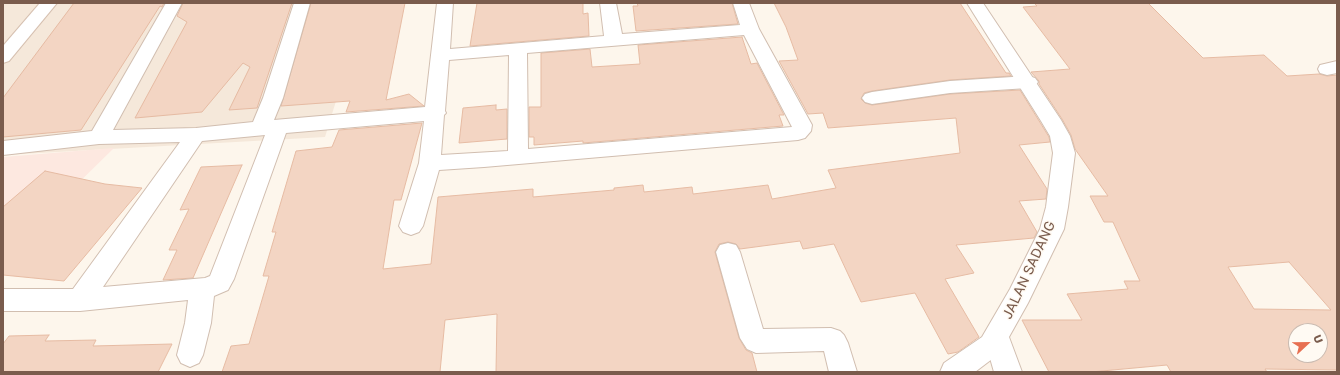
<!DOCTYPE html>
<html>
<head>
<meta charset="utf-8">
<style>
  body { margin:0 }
  #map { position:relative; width:1340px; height:375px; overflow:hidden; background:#fdf6ec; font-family:"Golos Text",sans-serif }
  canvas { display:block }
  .frame { position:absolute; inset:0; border:4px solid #7a5c4d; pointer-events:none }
  .north { position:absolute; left:1288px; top:323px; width:40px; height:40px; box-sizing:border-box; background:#fffaf3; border:1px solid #cabbb1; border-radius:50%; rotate:68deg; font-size:11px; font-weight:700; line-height:16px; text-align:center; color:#7a5c4d }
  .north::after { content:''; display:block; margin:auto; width:14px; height:18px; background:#e76f51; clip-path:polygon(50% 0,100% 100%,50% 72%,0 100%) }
</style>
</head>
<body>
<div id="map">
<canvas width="1340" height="375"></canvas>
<div class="frame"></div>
<div class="north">U</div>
</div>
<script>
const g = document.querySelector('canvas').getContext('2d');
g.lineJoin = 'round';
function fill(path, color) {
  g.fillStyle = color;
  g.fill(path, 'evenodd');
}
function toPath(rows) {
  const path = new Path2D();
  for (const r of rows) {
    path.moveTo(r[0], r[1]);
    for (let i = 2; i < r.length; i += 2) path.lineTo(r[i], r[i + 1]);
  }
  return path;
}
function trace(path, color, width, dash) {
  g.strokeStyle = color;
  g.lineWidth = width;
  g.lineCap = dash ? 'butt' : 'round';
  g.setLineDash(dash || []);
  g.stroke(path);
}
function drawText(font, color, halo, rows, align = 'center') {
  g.font = font + ' "Golos Text",sans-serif';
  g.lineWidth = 3;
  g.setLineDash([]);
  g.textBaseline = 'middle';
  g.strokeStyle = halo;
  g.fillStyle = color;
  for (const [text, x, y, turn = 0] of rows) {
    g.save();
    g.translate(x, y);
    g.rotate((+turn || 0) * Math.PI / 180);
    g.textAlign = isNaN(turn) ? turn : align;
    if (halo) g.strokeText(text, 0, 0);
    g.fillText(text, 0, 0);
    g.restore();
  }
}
const residential = toPath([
  [3,3,366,3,325,137,3,155]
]);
const commercial = toPath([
  [114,148,3,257,3,157]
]);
const building = toPath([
  [74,3,164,3,162,7,160,6,81,130,3,137,3,98,74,3],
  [183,3,292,3,257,108,229,110,250,67,243,63,202,112,135,118,187,22,177,16,183,3],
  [311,3,405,3,386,100,409,94,424,106,346,112,350,101,281,106,311,3],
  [477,3,583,3,583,14,588,13,589,36,470,46,477,3],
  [637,3,732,3,738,24,636,31,633,6,638,6,637,3],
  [774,3,960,3,1006,73,1009,73,1011,76,950,80,872,91,864,93,861,99,865,103,872,105,950,94,1020,90,1049,137,1050,142,1019,145,1047,189,1046,199,1019,201,1037,232,1034,238,956,245,974,273,945,279,979,337,958,352,948,354,915,293,861,302,834,244,803,249,800,241,740,249,736,244,728,242,719,244,715,252,739,338,746,350,752,353,757,372,496,372,497,314,445,320,440,372,222,372,231,346,249,344,269,276,263,276,276,232,272,232,296,151,332,147,339,130,422,123,401,200,394,200,383,269,431,264,438,197,533,189,533,197,614,190,614,188,643,185,644,192,692,187,693,194,768,185,772,199,836,188,828,170,960,153,956,118,828,128,823,113,808,114,779,61,798,60,786,27,774,3],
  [1034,3,1148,3,1203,58,1264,55,1287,76,1319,74,1327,76,1337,75,1337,370,1265,369,1267,372,1171,372,1167,365,1091,372,1049,372,1022,320,1082,320,1067,294,1128,289,1124,281,1140,281,1113,222,1104,222,1090,196,1108,196,1075,149,1071,135,1062,119,1039,84,1039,81,1031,72,1070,69,1023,7,1037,6,1034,3],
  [1289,262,1331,310,1254,309,1228,267,1289,262],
  [1296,331,1320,331,1320,355,1296,355,1296,331],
  [742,37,751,64,757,63,784,115,779,115,783,126,583,143,583,141,534,145,534,137,529,137,529,107,541,107,541,53,590,49,592,67,640,64,638,45,742,37],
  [496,105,496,110,507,109,507,139,459,143,463,108,496,105],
  [242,165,193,278,163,280,177,250,169,250,189,209,180,210,201,167,242,165],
  [45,171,105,184,142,188,64,281,3,275,3,207,45,171],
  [49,335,45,341,96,340,93,346,172,344,158,372,3,372,3,344,9,336,49,335]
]);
const minor = toPath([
  [166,3,182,3,113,130,196,128,253,122,263,98,294,3,310,3,283,98,274,120,425,107,437,3,453,3,450,49,604,36,600,3,616,3,622,34,740,25,733,3,749,3,759,29,812,125,811,131,805,138,798,140,484,167,439,170,423,226,419,232,411,235,403,232,399,226,419,163,424,121,286,133,234,279,228,290,214,296,211,323,203,355,199,363,190,367,181,363,177,355,185,323,188,300,80,311,3,311,3,289,73,289,180,142,99,144,3,155,3,141,92,131,166,3],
  [744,35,792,127,528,149,527,53,744,35],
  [509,55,508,151,441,155,444,115,446,113,445,111,449,60,509,55],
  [265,135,210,276,205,278,103,287,202,141,265,135],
  [1337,61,1337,73,1327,75,1320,73,1318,69,1320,65,1337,61],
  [1028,76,1035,78,1038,82,1035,86,1028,88,950,93,872,104,865,102,862,98,865,94,872,92,950,81,1028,76],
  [728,243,736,245,740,252,763,329,831,328,840,331,844,335,848,343,857,372,829,372,824,351,756,353,747,349,740,338,716,252,720,245,728,243],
  [997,326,1006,329,1022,372,994,372,984,337,988,329,997,326]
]);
const tertiary = toPath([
  [967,3,983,3,1061,120,1070,136,1075,153,1068,207,1064,229,1028,303,1000,353,975,372,940,372,944,363,982,337,1010,289,1040,229,1046,207,1053,153,1050,136,1041,121,967,3]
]);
const secondary = toPath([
  [40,3,57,3,9,61,3,63,3,46,40,3]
]);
const streetNames = [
  ["JALAN SADANG",1029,270,-65]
];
fill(residential, '#f5e8da');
fill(commercial, '#fde8e0');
fill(building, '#f3d5c3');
trace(building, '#e6bba3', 1);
trace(minor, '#d1beb0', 2);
trace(tertiary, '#d1beb0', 2);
trace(secondary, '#d6c0b0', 2);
fill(minor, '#fff');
fill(tertiary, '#fff');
fill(secondary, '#fff');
drawText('14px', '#7a5c4d', '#fffaf3', streetNames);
</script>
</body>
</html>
